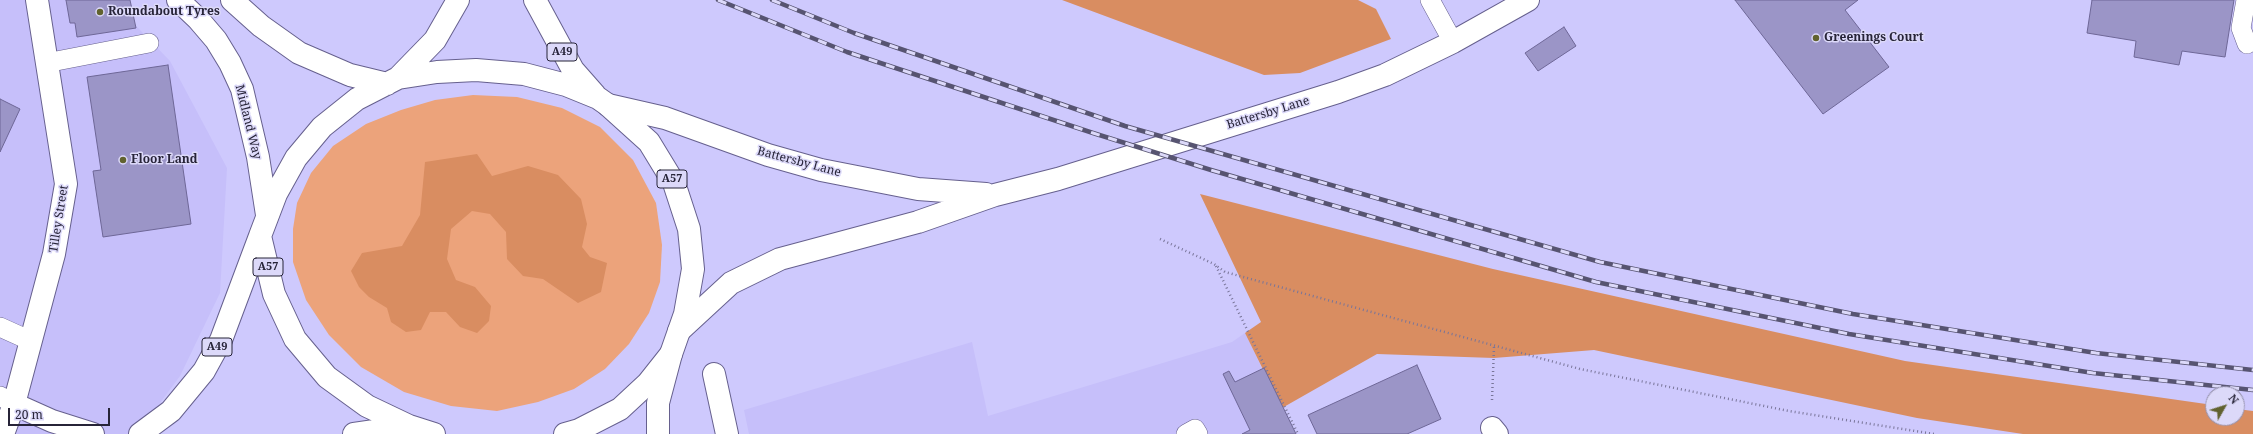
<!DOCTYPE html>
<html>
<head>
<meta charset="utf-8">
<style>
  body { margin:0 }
  #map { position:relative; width:2253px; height:434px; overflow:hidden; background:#cec9fd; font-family:"Noto Serif",serif }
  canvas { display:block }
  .north { position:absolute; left:2205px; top:386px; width:40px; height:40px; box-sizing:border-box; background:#dcd9f9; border:1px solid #9491ac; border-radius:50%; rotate:51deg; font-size:11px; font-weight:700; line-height:16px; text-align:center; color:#272438 }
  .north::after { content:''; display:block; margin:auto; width:14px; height:18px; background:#61622f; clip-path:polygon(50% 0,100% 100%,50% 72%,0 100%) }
  .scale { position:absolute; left:8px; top:408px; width:102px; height:18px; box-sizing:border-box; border:2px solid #272438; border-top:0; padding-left:5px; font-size:12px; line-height:14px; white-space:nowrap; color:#272438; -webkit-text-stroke:3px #dcd9f9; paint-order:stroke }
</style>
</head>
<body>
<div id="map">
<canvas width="2253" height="434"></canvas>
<div class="north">N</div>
<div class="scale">20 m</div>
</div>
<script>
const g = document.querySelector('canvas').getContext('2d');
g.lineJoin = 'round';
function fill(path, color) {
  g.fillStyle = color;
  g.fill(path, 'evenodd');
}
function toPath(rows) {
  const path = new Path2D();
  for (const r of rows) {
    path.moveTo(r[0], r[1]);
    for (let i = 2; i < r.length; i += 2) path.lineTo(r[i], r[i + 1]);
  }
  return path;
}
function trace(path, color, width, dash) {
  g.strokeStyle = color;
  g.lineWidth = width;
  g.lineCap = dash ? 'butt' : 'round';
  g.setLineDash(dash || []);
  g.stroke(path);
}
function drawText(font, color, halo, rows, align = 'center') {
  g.font = font + ' "Noto Serif",serif';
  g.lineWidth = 3;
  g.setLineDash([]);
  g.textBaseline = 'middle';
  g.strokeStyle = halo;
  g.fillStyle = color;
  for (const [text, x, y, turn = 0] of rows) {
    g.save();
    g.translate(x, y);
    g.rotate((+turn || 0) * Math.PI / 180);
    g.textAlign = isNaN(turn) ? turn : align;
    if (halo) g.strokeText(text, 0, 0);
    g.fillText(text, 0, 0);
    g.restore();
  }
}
const built = toPath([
  [0,0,111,0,170,61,227,168,220,293,180,376,137,434,0,434],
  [1245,333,1294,434,749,434,744,410,972,342,988,416,1232,342]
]);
const green = toPath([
  [473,95,517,97,562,108,600,127,633,160,656,203,662,245,660,282,649,313,629,344,605,369,574,389,538,402,497,411,451,406,404,392,361,367,329,335,306,300,293,262,293,229,297,203,311,173,333,146,366,124,401,110,435,100]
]);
const forest = toPath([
  [1062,0,1358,0,1376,9,1391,39,1300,73,1264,75],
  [477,154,492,176,528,166,558,175,581,199,587,224,582,247,590,257,607,263,601,292,578,303,543,279,523,276,507,259,506,232,490,214,472,211,451,229,447,259,456,280,475,287,491,306,489,321,477,333,460,327,446,312,430,312,421,330,406,332,391,322,387,308,369,297,359,287,351,271,362,253,402,246,420,215,425,162],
  [1200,194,1493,269,1905,361,2213,405,2213,418,2237,418,2237,409,2253,411,2253,434,2023,434,1917,418,1594,350,1494,358,1377,354,1282,408,1245,333,1261,322]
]);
const building = toPath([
  [66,0,130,0,136,28,77,37,75,23,70,23,66,0],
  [1735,0,1858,0,1845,10,1889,67,1823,114,1735,0],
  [2092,0,2234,0,2225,57,2182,51,2179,65,2134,57,2136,41,2087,33,2092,0],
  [1564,27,1576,46,1538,71,1525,53,1564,27],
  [168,65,191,224,103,237,93,171,101,170,87,77,168,65],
  [0,99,20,109,0,152,0,99],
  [1417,365,1441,419,1407,434,1317,434,1308,415,1417,365],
  [1264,368,1296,434,1242,434,1250,430,1223,374,1229,371,1235,382,1264,368]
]);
const path = toPath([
  [1160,239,1214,264,1225,272,1580,369,1789,411,1934,434],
  [1216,266,1298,434],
  [1492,400,1494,347]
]);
const service = toPath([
  [1430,0,1453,42],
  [2246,0,2241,28,2247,44],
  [46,63,149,43],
  [0,327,31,341],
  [0,396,14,404],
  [1186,434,1195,429,1198,434]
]);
const minor = toPath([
  [714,374,727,434],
  [14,404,52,421,93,434],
  [1492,428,1497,434],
  [3,434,14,404,54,254,66,184,37,0]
]);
const tertiary = toPath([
  [608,105,665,118,768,155,821,170,918,189,986,194],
  [679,331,731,283,780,259,918,222,995,195,1058,179,1338,92,1385,75,1453,42,1528,0]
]);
const primary = toPath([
  [658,434,658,403,671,354]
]);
const trunk = toPath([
  [178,0,198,19,216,40,230,63,242,89,258,157,267,215],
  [232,0,261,26,299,53,350,75,387,84],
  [535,0,573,70,595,95],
  [398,78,435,40,458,0],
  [140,434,171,411,204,371,221,340,260,236],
  [354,434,409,426],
  [434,434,409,426,367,406,327,377,295,339,274,294,260,236,276,194,296,158,322,127,357,99,398,78,437,72,476,70,524,74,566,85,598,98,608,105,649,142,674,183,689,229,693,269,685,314,671,354,648,383,620,409,579,430,565,434]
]);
const rail = toPath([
  [718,0,847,52,1093,133,1211,170,1596,282,1849,334,2093,373,2253,390],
  [772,0,854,33,1125,126,1600,262,1853,314,2096,353,2253,370]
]);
const markers = [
  [100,12,4,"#61622f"],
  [1816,38,4,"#61622f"],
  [123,160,4,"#61622f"]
];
const shields = [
  [562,52,30],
  [672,179,30],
  [268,267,30],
  [217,347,30]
];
const shieldNames = [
  ["A49",562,52],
  ["A57",672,179],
  ["A57",268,267],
  ["A49",217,347]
];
const poiNames = [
  ["Roundabout Tyres",108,12],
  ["Greenings Court",1824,38],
  ["Floor Land",131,160]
];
const streetNames = [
  ["Battersby Lane",1268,113,-17],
  ["Midland Way",248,122,76],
  ["Battersby Lane",799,162,15],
  ["Tilley Street",59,219,-81]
];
fill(built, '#c6bffa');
fill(green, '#eca37b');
fill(forest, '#d98d61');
fill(building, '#9b95c7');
trace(building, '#6e6797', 1);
trace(service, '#66608e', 20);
trace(minor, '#66608e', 24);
trace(tertiary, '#66608e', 24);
trace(primary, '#66608e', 24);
trace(trunk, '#66608e', 24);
trace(path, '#797599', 2.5, [1, 3]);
trace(service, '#fff', 19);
trace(minor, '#fff', 22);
trace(tertiary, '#fff', 22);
trace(primary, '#fff', 22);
trace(trunk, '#fff', 22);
trace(rail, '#575471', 4.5);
trace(rail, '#dcd9f9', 3, [9]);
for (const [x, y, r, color] of markers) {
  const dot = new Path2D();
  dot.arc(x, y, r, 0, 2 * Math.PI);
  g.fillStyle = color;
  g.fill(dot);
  trace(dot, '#dcd9f9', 1.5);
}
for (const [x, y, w] of shields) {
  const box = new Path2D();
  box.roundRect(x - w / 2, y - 9, w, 18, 3);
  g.fillStyle = '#dcd9f9';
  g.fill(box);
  trace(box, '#272438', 1);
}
drawText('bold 11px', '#272438', null, shieldNames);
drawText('bold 12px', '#272438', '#dcd9f9', poiNames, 'left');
drawText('12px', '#272438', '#dcd9f9', streetNames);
</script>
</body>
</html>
